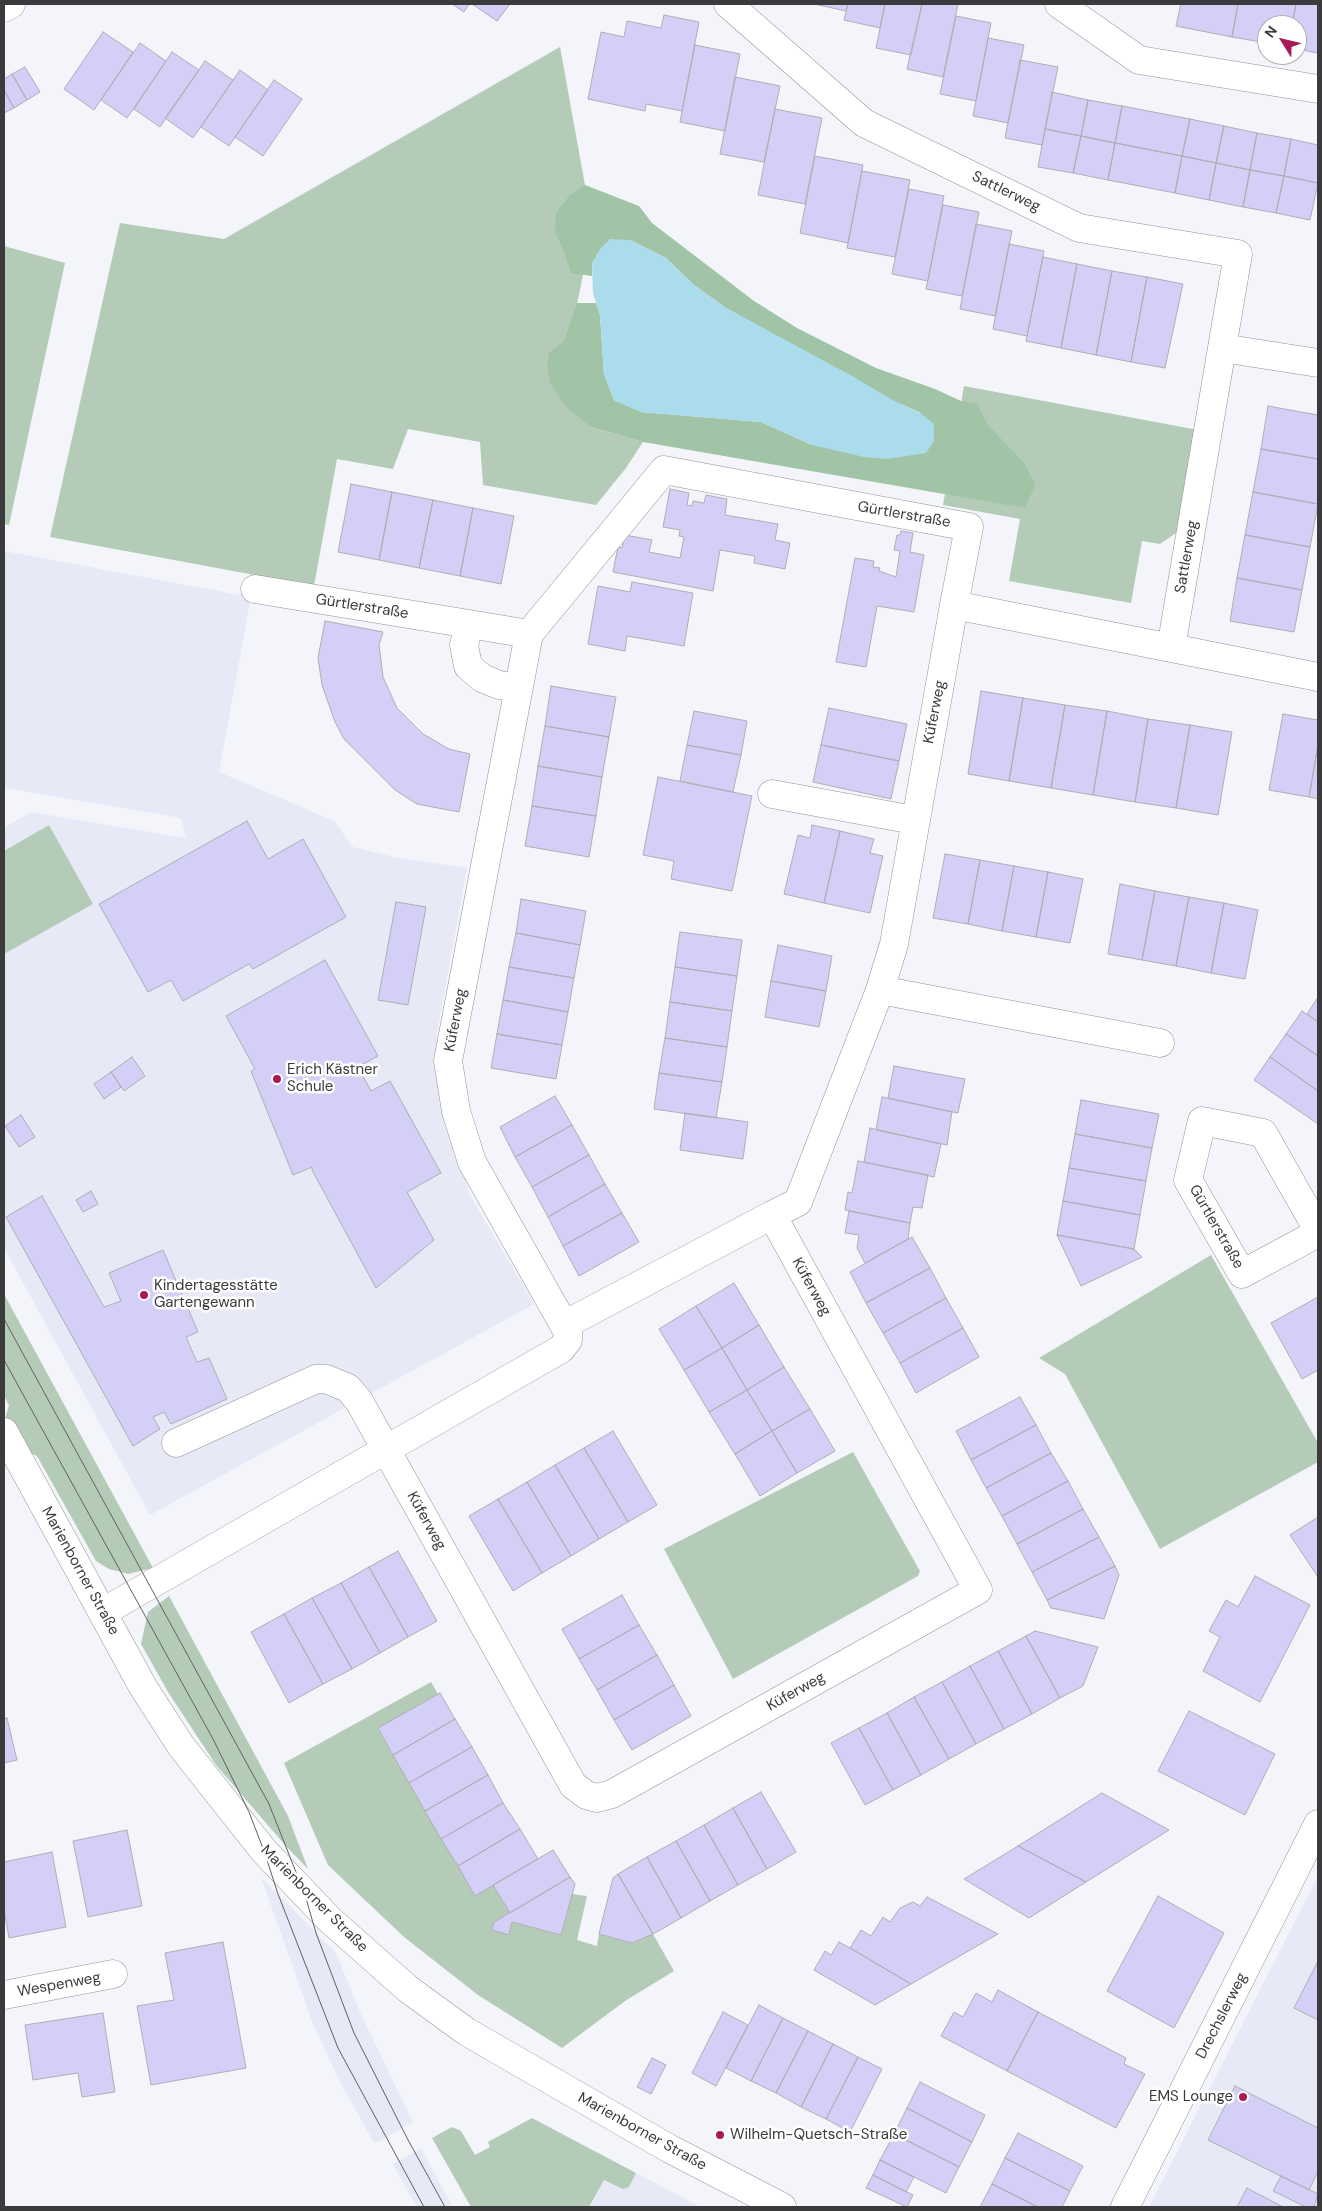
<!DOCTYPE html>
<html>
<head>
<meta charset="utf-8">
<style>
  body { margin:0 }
  #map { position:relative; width:1322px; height:2211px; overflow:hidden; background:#f4f5fa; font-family:"DM Sans",sans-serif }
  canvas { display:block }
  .frame { position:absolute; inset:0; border:5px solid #3b3b3d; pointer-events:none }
  .north { position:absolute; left:1257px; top:15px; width:50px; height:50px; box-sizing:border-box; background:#fff; border:1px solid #b1b1b1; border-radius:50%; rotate:306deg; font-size:14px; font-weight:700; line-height:20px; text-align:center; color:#3b3b3d }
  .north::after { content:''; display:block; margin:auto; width:18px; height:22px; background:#a81958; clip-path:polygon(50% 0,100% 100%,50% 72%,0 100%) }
</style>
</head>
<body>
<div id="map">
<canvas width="1322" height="2211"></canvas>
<div class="frame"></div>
<div class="north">N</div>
</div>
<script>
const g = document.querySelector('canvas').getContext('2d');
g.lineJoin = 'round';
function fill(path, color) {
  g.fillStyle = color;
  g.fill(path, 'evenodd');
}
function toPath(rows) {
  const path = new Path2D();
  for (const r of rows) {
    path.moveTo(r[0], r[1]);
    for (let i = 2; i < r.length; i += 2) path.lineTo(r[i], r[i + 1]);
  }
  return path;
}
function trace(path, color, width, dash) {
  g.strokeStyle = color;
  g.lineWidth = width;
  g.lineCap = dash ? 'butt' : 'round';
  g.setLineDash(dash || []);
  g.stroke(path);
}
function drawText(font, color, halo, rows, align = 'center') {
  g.font = font + ' "DM Sans",sans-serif';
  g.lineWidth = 5;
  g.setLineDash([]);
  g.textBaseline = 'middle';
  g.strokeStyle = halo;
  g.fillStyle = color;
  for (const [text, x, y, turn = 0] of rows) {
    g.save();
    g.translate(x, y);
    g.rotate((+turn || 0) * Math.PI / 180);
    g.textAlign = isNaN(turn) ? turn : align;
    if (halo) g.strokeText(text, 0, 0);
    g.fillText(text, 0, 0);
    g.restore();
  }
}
const built = toPath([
  [4,551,251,597,219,772,334,821,353,847,394,857,467,868,437,1033,439,1095,444,1120,471,1197,534,1304,150,1515,4,1248,4,828,31,812,186,838,181,818,4,788],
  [1318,1876,1318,2207,1149,2207],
  [261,1877,336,1953,359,2010,413,2122,380,2141,374,2143,338,2078,313,2024],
  [421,2148,438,2180,453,2207,417,2207,407,2190,393,2164],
  [636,2173,701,2207,589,2207,604,2180,629,2187]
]);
const green = toPath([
  [560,47,585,185,579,220,583,275,568,348,591,427,643,442,626,468,596,505,483,485,480,442,408,429,393,469,337,459,314,586,50,537,120,223,224,239],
  [4,246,65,263,9,525,4,524],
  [964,386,1198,430,1179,531,1160,544,1142,541,1131,603,1009,581,1020,519,943,505],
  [49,825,93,904,4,954,4,851],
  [1211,1255,1318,1443,1318,1462,1160,1549,1065,1374,1039,1358],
  [4,1294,153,1568,128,1574,109,1569,96,1561,37,1456,22,1449,5,1419,9,1405,4,1396],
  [853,1452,920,1571,918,1576,733,1679,664,1549],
  [169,1596,288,1816,308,1869,285,1845,216,1765,168,1692,141,1644,148,1612],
  [431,1682,438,1694,378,1729,475,1895,493,1885,510,1913,494,1922,492,1930,508,1934,512,1922,561,1935,572,1894,587,1896,577,1940,597,1946,599,1934,632,1943,653,1934,674,1971,625,2001,562,2048,478,1995,404,1937,328,1865,284,1763],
  [532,2118,636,2173,629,2187,623,2189,604,2180,589,2207,471,2207,432,2138,452,2127,461,2131,475,2155,490,2147,488,2142]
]);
const forest = toPath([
  [585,185,639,206,652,223,754,301,797,328,876,368,935,389,961,401,977,403,987,424,1025,464,1035,485,1025,508,643,442,591,427,565,406,550,383,547,367,549,353,564,341,577,303,596,303,600,315,604,374,614,400,641,412,761,422,812,445,921,413,894,401,726,308,694,285,666,258,630,240,592,263,592,276,571,273,565,254,555,232,556,213,569,196]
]);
const water = toPath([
  [610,239,630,240,666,258,694,285,726,308,854,377,894,401,920,413,934,424,934,441,926,453,887,459,864,457,812,445,761,422,641,412,614,400,604,374,600,315,593,293,592,263,600,249]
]);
const building = toPath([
  [452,4,469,4,464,12,452,4],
  [472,4,510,4,497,21,472,4],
  [814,4,848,4,846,11,814,4],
  [848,4,885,4,880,28,844,20,848,4],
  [885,4,922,4,911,55,876,48,885,4],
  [922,4,958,4,943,77,907,69,922,4],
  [1181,4,1238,4,1232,37,1176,26,1181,4],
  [1238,4,1296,4,1292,25,1267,25,1267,43,1232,37,1238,4],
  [1296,4,1318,4,1318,53,1297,49,1297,25,1292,25,1296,4],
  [664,15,699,22,682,111,646,104,645,111,588,99,601,32,624,37,627,21,661,28,664,15],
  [956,16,991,23,976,101,940,94,956,16],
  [103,32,133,52,94,110,64,89,103,32],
  [988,38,1024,45,1008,123,973,116,988,38],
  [140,43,166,61,127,118,101,100,140,43],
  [695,45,740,54,725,131,680,122,695,45],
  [172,52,199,70,160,127,134,109,172,52],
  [1020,60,1058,67,1042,145,1005,138,1020,60],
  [205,61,233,80,193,138,165,118,205,61],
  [25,67,40,92,27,100,12,74,25,67],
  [240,70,268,90,229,146,201,127,240,70],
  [12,74,27,100,14,108,4,90,4,79,12,74],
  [735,77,780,86,764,162,720,154,735,77],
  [274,80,302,99,263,156,235,137,274,80],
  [4,90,14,108,4,113,4,90],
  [1052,92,1088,100,1081,136,1045,129,1052,92],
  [1088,100,1122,106,1115,143,1081,136,1088,100],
  [1122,106,1190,119,1182,156,1115,143,1122,106],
  [775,109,822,118,805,204,758,195,775,109],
  [1190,119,1224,126,1216,163,1182,156,1190,119],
  [1224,126,1257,133,1250,170,1216,163,1224,126],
  [1045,129,1081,136,1073,173,1038,167,1045,129],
  [1257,133,1291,139,1284,176,1250,170,1257,133],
  [1081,136,1115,143,1108,180,1073,173,1081,136],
  [1291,139,1318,145,1318,183,1284,176,1291,139],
  [1115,143,1182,156,1175,193,1108,180,1115,143],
  [815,156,863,165,848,243,800,233,815,156],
  [1182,156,1216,163,1209,200,1175,193,1182,156],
  [1216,163,1250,170,1243,207,1209,200,1216,163],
  [1250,170,1284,176,1276,213,1243,207,1250,170],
  [862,171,910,180,895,257,847,248,862,171],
  [1284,176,1318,183,1310,220,1276,213,1284,176],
  [909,189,944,196,928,281,892,274,909,189],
  [943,205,979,212,962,296,926,289,943,205],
  [976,224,1012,231,995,316,960,309,976,224],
  [1009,244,1044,251,1027,336,993,329,1009,244],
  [1043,257,1077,264,1061,348,1026,341,1043,257],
  [1077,264,1112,271,1096,355,1061,348,1077,264],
  [1112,271,1147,277,1131,362,1096,355,1112,271],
  [1147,277,1183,284,1165,368,1131,362,1147,277],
  [1268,406,1318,415,1318,459,1261,449,1268,406],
  [1261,449,1318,459,1318,504,1253,492,1261,449],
  [351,484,392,492,379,560,338,552,351,484],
  [670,489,689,493,687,505,692,506,693,501,704,503,706,495,727,499,725,515,778,524,775,540,790,543,785,569,754,563,755,556,720,550,713,591,613,572,618,547,622,548,625,535,652,540,649,552,680,558,684,537,679,536,680,530,663,527,670,489],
  [392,492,433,500,419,568,379,560,392,492],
  [1253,492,1318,504,1310,547,1245,535,1253,492],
  [433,500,473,508,460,576,419,568,433,500],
  [473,508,514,516,501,584,460,576,473,508],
  [901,531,913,533,910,552,924,555,914,612,877,606,866,667,836,662,855,558,874,561,873,567,880,568,879,571,896,577,900,551,894,550,897,535,900,535,901,531],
  [1245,535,1310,547,1302,590,1237,578,1245,535],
  [1237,578,1302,590,1294,632,1230,621,1237,578],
  [632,582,693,593,684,646,627,636,625,651,588,644,598,586,630,592,632,582],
  [325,621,383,632,379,645,383,677,397,708,423,734,449,749,470,754,459,812,417,804,395,790,344,739,335,722,322,685,318,658,325,621],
  [551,686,616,697,609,737,545,726,551,686],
  [981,691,1023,698,1009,781,968,774,981,691],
  [1023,698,1065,705,1051,788,1009,781,1023,698],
  [1065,705,1107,711,1093,795,1051,788,1065,705],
  [829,708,907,724,899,761,821,745,829,708],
  [694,711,747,721,741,755,687,745,694,711],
  [1107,711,1148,719,1135,802,1093,795,1107,711],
  [1283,714,1318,720,1318,745,1309,797,1269,790,1283,714],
  [1148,719,1190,725,1176,808,1135,802,1148,719],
  [1190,725,1232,732,1218,815,1176,808,1190,725],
  [545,726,609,737,602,777,538,766,545,726],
  [687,745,741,755,733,792,680,781,687,745],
  [821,745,899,761,891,799,813,782,821,745],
  [1318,745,1318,799,1309,797,1318,745],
  [538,766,602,777,596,816,532,806,538,766],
  [658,777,752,796,732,891,671,879,674,861,643,855,658,777],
  [532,806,596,816,589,857,525,846,532,806],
  [247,821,268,859,303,839,346,917,253,969,249,964,183,1001,171,980,148,992,99,904,247,821],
  [812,825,840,831,824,903,784,894,798,835,810,838,812,825],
  [840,831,874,839,870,853,883,856,870,913,824,903,840,831],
  [945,854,980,860,968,924,933,918,945,854],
  [980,860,1014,866,1002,931,968,924,980,860],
  [1014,866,1048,872,1036,937,1002,931,1014,866],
  [1048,872,1083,879,1070,943,1036,937,1048,872],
  [1120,884,1155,891,1142,960,1108,954,1120,884],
  [1155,891,1189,897,1176,966,1142,960,1155,891],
  [1189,897,1224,903,1211,973,1176,966,1189,897],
  [521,899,586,911,580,945,516,933,521,899],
  [396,902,426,907,408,1005,378,1000,396,902],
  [1224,903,1258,910,1245,979,1211,973,1224,903],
  [680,932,742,940,737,976,675,967,680,932],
  [516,933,580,945,574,978,509,967,516,933],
  [778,945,832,956,826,991,771,981,778,945],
  [325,960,378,1056,358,1067,371,1091,390,1081,441,1173,407,1192,434,1240,376,1288,312,1170,312,1167,293,1175,251,1071,255,1069,226,1016,325,960],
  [509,967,574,978,568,1012,503,1000,509,967],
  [675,967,737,976,732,1011,670,1002,675,967],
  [771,981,826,991,819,1027,765,1017,771,981],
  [1318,997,1318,1022,1307,1014,1318,997],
  [503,1000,568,1012,562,1045,497,1034,503,1000],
  [670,1002,732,1011,727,1047,665,1038,670,1002],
  [1302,1011,1318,1022,1318,1056,1286,1034,1302,1011],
  [497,1034,562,1045,556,1079,491,1068,497,1034],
  [1286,1034,1318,1056,1318,1091,1270,1057,1286,1034],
  [665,1038,727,1047,722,1082,659,1073,665,1038],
  [132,1057,145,1076,124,1091,111,1072,132,1057],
  [1270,1057,1318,1091,1318,1124,1254,1080,1270,1057],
  [894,1066,965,1079,958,1113,888,1098,894,1066],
  [111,1072,121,1087,104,1099,94,1084,111,1072],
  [659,1073,722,1082,716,1118,654,1109,659,1073],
  [555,1096,572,1125,515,1157,500,1127,555,1096],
  [882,1097,952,1112,947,1145,876,1130,882,1097],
  [1081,1100,1159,1114,1152,1148,1075,1134,1081,1100],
  [685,1113,748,1122,743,1159,680,1150,685,1113],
  [21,1115,35,1137,19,1147,5,1126,21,1115],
  [572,1125,589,1155,532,1187,515,1157,572,1125],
  [870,1128,941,1144,934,1177,864,1162,870,1128],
  [1075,1134,1152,1148,1146,1181,1069,1168,1075,1134],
  [589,1155,605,1184,548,1217,532,1187,589,1155],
  [858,1161,928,1175,922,1208,913,1207,910,1223,845,1210,848,1192,852,1193,858,1161],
  [1069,1168,1146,1181,1140,1215,1063,1201,1069,1168],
  [605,1184,622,1213,563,1246,548,1217,605,1184],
  [91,1191,98,1204,83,1212,76,1200,91,1191],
  [42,1196,104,1307,121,1301,109,1273,163,1250,198,1332,186,1337,197,1362,209,1358,227,1399,171,1424,164,1412,153,1417,160,1429,133,1446,6,1217,42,1196],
  [1063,1201,1140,1215,1134,1249,1057,1235,1063,1201],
  [849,1211,910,1223,908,1239,865,1263,857,1248,859,1235,845,1233,849,1211],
  [622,1213,639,1242,579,1276,563,1246,622,1213],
  [1057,1235,1134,1249,1142,1257,1081,1286,1057,1235],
  [912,1237,930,1268,866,1303,850,1272,912,1237],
  [930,1268,946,1298,883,1333,866,1303,930,1268],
  [734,1283,759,1325,722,1348,696,1306,734,1283],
  [1318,1297,1318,1370,1302,1379,1271,1323,1318,1297],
  [946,1298,963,1328,900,1363,883,1333,946,1298],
  [696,1306,722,1348,684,1370,659,1329,696,1306],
  [759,1325,784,1367,747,1390,722,1348,759,1325],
  [963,1328,979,1357,916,1393,900,1363,963,1328],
  [722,1348,747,1390,709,1412,684,1370,722,1348],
  [784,1367,810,1409,772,1431,747,1390,784,1367],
  [747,1390,772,1431,735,1454,709,1412,747,1390],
  [1020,1397,1036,1425,971,1460,956,1431,1020,1397],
  [810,1409,835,1451,797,1473,772,1431,810,1409],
  [1036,1425,1051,1453,986,1488,971,1460,1036,1425],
  [613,1431,657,1505,628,1522,584,1448,613,1431],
  [772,1431,797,1473,760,1496,735,1454,772,1431],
  [584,1448,628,1522,599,1539,555,1465,584,1448],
  [1051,1453,1068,1481,1002,1516,986,1488,1051,1453],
  [555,1465,599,1539,571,1556,527,1482,555,1465],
  [1068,1481,1083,1509,1017,1544,1002,1516,1068,1481],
  [527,1482,571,1556,542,1573,498,1499,527,1482],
  [498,1499,542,1573,513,1591,469,1516,498,1499],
  [1083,1509,1099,1537,1032,1572,1017,1544,1083,1509],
  [1318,1517,1318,1577,1290,1535,1318,1517],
  [1099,1537,1115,1566,1047,1600,1032,1572,1099,1537],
  [398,1551,437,1621,408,1637,369,1567,398,1551],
  [1115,1566,1119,1575,1104,1619,1051,1608,1047,1600,1115,1566],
  [369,1567,408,1637,380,1653,341,1583,369,1567],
  [1255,1576,1310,1605,1260,1702,1203,1671,1220,1637,1209,1631,1226,1600,1238,1607,1255,1576],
  [341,1583,380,1653,352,1669,312,1598,341,1583],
  [622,1595,639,1625,579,1659,562,1629,622,1595],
  [312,1598,352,1669,323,1684,284,1614,312,1598],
  [284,1614,323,1684,289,1703,251,1632,284,1614],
  [639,1625,657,1655,597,1690,579,1659,639,1625],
  [1035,1631,1098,1647,1083,1686,1060,1698,1026,1636,1035,1631],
  [1026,1636,1060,1698,1032,1714,998,1651,1026,1636],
  [998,1651,1032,1714,1004,1729,970,1666,998,1651],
  [657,1655,674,1685,614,1720,597,1690,657,1655],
  [970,1666,1004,1729,976,1744,942,1682,970,1666],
  [942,1682,976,1744,949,1759,914,1697,942,1682],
  [674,1685,691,1716,632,1750,614,1720,674,1685],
  [440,1693,455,1719,393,1755,378,1728,440,1693],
  [914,1697,949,1759,921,1775,887,1713,914,1697],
  [1189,1711,1275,1754,1245,1815,1158,1771,1189,1711],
  [887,1713,921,1775,893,1790,859,1728,887,1713],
  [7,1718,17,1760,4,1763,4,1719,7,1718],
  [455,1719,472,1747,409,1783,393,1755,455,1719],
  [859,1728,893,1790,865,1805,831,1743,859,1728],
  [472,1747,488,1775,425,1811,409,1783,472,1747],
  [488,1775,503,1803,441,1839,425,1811,488,1775],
  [761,1792,796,1852,767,1869,733,1808,761,1792],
  [1102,1793,1169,1830,1086,1882,1018,1846,1102,1793],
  [503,1803,520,1829,458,1866,441,1839,503,1803],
  [733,1808,767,1869,738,1885,704,1825,733,1808],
  [704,1825,738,1885,710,1901,676,1841,704,1825],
  [520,1829,538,1859,475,1896,458,1866,520,1829],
  [127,1830,142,1906,88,1917,73,1841,127,1830],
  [676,1841,710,1901,681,1918,647,1857,676,1841],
  [1018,1846,1086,1882,1029,1918,964,1879,1018,1846],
  [553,1850,570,1877,510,1913,493,1885,553,1850],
  [52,1852,66,1927,9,1938,4,1910,4,1862,52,1852],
  [647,1857,681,1918,653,1934,618,1874,647,1857],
  [618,1874,653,1934,632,1943,599,1934,613,1878,618,1874],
  [570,1877,575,1884,561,1935,512,1922,509,1935,492,1930,494,1922,570,1877],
  [1158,1896,1224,1933,1174,2028,1107,1991,1158,1896],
  [927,1897,998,1934,911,1984,850,1948,861,1930,871,1936,883,1917,890,1922,900,1908,913,1902,920,1906,927,1897],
  [223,1942,246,2068,151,2085,137,2006,174,2000,165,1953,223,1942],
  [839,1942,850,1948,911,1984,875,2005,814,1970,825,1951,831,1955,839,1942],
  [1318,1961,1318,2020,1294,2008,1318,1961],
  [998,1990,1038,2012,1007,2071,941,2036,954,2012,963,2017,976,1993,992,2002,998,1990],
  [759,2005,783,2018,751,2081,726,2068,759,2005],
  [723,2012,748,2025,716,2086,692,2073,723,2012],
  [1038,2012,1126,2058,1124,2064,1145,2074,1116,2128,1007,2071,1038,2012],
  [103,2013,115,2092,82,2097,78,2073,33,2080,25,2025,103,2013],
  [783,2018,808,2031,776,2093,751,2081,783,2018],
  [808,2031,833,2044,801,2107,776,2093,808,2031],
  [833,2044,858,2057,826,2119,801,2107,833,2044],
  [858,2057,882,2069,850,2132,826,2119,858,2057],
  [652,2058,666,2065,651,2094,637,2087,652,2058],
  [920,2082,985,2115,972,2142,907,2108,920,2082],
  [1235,2086,1318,2128,1318,2171,1309,2190,1208,2140,1235,2086],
  [907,2108,972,2142,959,2167,894,2134,907,2108],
  [1018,2133,1083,2166,1070,2191,1005,2158,1018,2133],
  [894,2134,959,2167,946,2193,880,2160,894,2134],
  [1005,2158,1070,2191,1062,2207,1038,2207,992,2184,1005,2158],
  [880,2160,914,2177,906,2192,873,2175,880,2160],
  [873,2175,913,2195,907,2207,866,2188,873,2175],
  [1281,2176,1318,2194,1314,2207,1306,2207,1273,2191,1281,2176],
  [992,2184,1038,2207,980,2207,992,2184],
  [1247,2188,1283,2207,1237,2207,1247,2188]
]);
const minor = toPath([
  [728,4,864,123,1079,228,1238,254,1222,348],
  [1059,4,1139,60,1318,89],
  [4,8,11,4],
  [255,589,469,624],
  [1171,648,1222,348,1318,363],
  [518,688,499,685,482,678,468,666,464,645,469,624,529,634,664,470,969,527,954,605,1318,677],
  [772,794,914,820],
  [880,990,1160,1043],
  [772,1215,798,1202,880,990,894,944,954,605],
  [1318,1230,1263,1133,1202,1121,1188,1180,1242,1274,1318,1233],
  [4,1432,143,1687,181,1746,264,1851,329,1919,408,1989,467,2032,670,2149,782,2207],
  [176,1443,316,1379,326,1379,348,1388,359,1401,573,1785,586,1795,597,1798,612,1794,978,1590,772,1215,564,1325],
  [103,1612,561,1349,568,1340,568,1333,564,1325,472,1162,456,1111,448,1061,529,634],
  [4,1995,113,1974],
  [1125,2207,1318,1824]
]);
const tram = toPath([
  [4,1319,269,1804,305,1895,316,1933,354,2033,407,2138,445,2207],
  [4,1360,213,1739,249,1812,264,1851,278,1894,338,2048,424,2207]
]);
const markers = [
  [277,1079,5,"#a81958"],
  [144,1295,5,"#a81958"],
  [1243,2097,5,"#a81958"],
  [720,2135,5,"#a81958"]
];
const streetNames = [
  ["Sattlerweg",1006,192,26],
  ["Gürtlerstraße",904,515,10],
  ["Sattlerweg",1187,557,-80],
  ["Gürtlerstraße",362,607,9],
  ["Küferweg",935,712,-79],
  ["Küferweg",456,1020,-79],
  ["Gürtlerstraße",1216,1227,60],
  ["Küferweg",811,1287,61],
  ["Küferweg",426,1521,61],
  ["Marienborner Straße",80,1571,61],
  ["Küferweg",796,1692,-29],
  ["Marienborner Straße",314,1899,45],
  ["Wespenweg",59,1985,-10],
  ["Drechslerweg",1222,2016,-63],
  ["Marienborner Straße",642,2132,29]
];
const poiNames = [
  ["Erich Kästner",287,1070],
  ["Schule",287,1087],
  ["Kindertagesstätte",154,1286],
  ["Gartengewann",154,1303],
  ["EMS Lounge",1233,2097,"right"],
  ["Wilhelm-Quetsch-Straße",730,2135]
];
fill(built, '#e7e9f6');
fill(green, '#b4cbb7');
fill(forest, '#a1c3a6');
fill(water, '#abdceb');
fill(building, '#d4cff7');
trace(building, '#aeaeb3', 1);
trace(minor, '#939398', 29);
trace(minor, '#fff', 28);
trace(tram, '#606063', 1);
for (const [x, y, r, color] of markers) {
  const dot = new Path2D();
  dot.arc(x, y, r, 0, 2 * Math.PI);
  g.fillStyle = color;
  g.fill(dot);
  trace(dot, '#fff', 2);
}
drawText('15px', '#3b3b3d', '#fff', streetNames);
drawText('15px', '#3b3b3d', '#fff', poiNames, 'left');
</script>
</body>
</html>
